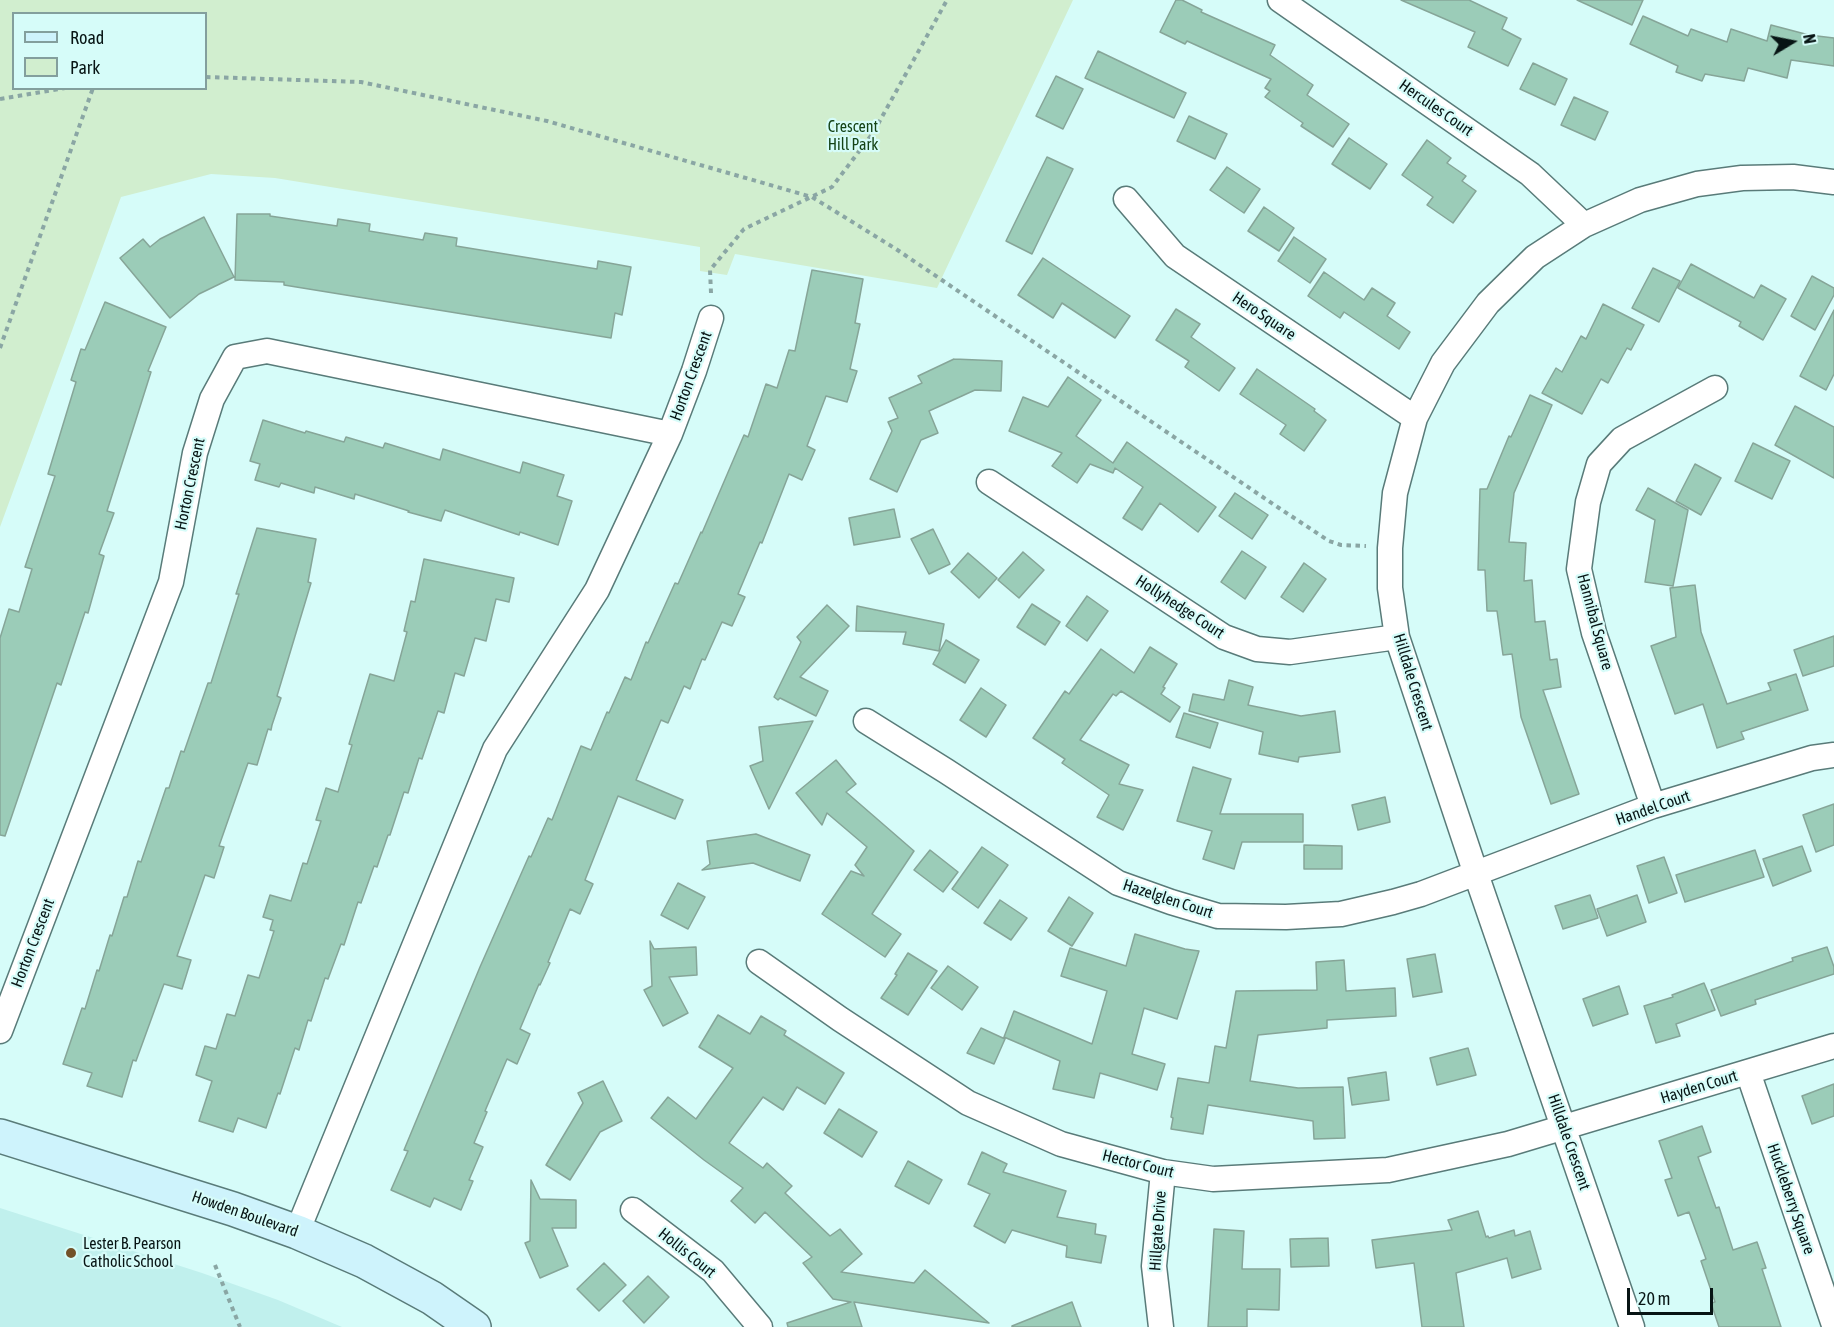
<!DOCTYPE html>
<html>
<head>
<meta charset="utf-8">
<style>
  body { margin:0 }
  #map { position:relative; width:1834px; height:1327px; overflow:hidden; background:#d6fcf9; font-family:"Asap Condensed",sans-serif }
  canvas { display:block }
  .legend { position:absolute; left:12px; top:12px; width:195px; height:78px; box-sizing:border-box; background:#d6fcf9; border:2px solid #839f9d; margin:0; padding:8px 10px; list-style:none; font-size:18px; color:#071414 }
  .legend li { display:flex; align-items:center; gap:12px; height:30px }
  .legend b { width:30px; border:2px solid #839f9d }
  .north { position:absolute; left:1762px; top:12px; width:60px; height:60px; -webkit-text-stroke:4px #d6fcf9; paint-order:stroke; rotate:80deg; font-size:16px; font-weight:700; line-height:24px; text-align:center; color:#071414 }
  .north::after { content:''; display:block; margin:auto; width:21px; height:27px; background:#071414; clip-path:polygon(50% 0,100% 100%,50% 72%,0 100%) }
  .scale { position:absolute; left:1627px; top:1288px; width:86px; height:27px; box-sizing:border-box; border:3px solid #071414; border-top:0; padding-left:8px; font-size:18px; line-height:21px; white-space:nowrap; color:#071414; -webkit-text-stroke:4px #d6fcf9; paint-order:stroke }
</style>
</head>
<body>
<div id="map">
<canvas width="1834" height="1327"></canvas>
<ul class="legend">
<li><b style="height:8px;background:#cef3fc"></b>Road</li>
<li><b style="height:16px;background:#d1eecf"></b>Park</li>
</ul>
<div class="north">N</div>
<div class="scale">20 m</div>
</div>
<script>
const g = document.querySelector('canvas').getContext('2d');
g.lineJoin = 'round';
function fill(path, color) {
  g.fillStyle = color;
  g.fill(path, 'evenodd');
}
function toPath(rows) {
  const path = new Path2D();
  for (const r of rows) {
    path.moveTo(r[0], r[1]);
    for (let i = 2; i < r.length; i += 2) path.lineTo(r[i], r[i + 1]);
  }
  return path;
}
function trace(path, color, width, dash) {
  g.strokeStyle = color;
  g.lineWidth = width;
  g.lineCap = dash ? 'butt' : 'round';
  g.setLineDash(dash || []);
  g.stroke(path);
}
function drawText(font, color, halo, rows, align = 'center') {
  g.font = font + ' "Asap Condensed",sans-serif';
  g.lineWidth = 4.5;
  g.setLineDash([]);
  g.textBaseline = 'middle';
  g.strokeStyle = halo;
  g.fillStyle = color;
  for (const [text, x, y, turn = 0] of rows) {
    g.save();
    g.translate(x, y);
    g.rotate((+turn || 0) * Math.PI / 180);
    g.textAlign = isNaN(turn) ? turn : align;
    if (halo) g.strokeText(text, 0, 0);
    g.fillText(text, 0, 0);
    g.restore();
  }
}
const built = toPath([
  [0,1208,202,1273,278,1300,342,1327,0,1327]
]);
const green = toPath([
  [0,0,1073,0,937,288,735,254,727,275,700,271,700,247,275,178,211,174,121,197,0,527],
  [14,14,206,14,206,88,14,88]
]);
const building = toPath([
  [1176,0,1182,0,1202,10,1201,12,1275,45,1270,55,1313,85,1307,95,1349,124,1333,147,1301,126,1303,123,1265,97,1270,91,1265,88,1271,79,1187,41,1185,44,1160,32,1176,0],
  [1401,0,1469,0,1507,18,1502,29,1521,39,1508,66,1468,47,1475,32,1401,0],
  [1577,0,1643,0,1632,25,1577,0],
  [1643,16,1688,36,1691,29,1727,42,1731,29,1767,41,1771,25,1809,35,1834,38,1834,66,1791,60,1787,78,1748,68,1744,81,1705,74,1702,81,1676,72,1678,66,1630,44,1643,16],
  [1098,51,1186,93,1174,118,1085,78,1098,51],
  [1533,63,1567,79,1555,105,1520,89,1533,63],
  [1056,76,1083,89,1063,129,1036,116,1056,76],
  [1574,97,1608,112,1595,140,1561,125,1574,97],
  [1189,116,1227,134,1215,159,1177,141,1189,116],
  [1349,138,1387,164,1370,189,1332,164,1349,138],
  [1427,140,1451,158,1447,163,1466,176,1462,181,1476,191,1453,223,1427,205,1433,197,1402,175,1427,140],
  [1047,157,1073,169,1032,254,1006,241,1047,157],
  [1227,167,1260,189,1244,213,1210,190,1227,167],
  [1264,207,1294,228,1279,251,1248,231,1264,207],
  [237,214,270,214,270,216,337,226,338,219,370,224,369,231,423,240,425,233,457,238,456,246,597,269,598,261,631,267,622,315,615,313,611,338,284,285,284,282,235,280,237,214],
  [204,217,234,277,199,294,170,318,120,258,143,239,150,247,160,239,204,217],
  [1294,237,1326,259,1310,283,1278,261,1294,237],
  [1043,258,1130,316,1115,338,1062,303,1053,318,1018,295,1043,258],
  [1691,264,1754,298,1761,285,1786,299,1763,340,1739,326,1741,322,1678,288,1691,264],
  [1653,268,1680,281,1659,322,1632,308,1653,268],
  [812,270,863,279,855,323,860,324,850,369,857,371,847,402,826,396,807,446,815,450,802,480,789,474,762,543,760,542,738,594,745,597,732,626,722,622,705,660,702,659,690,689,684,686,668,723,661,720,636,780,683,800,675,819,618,796,585,880,593,884,580,914,570,909,548,962,550,963,540,985,539,984,520,1029,530,1034,517,1064,507,1059,485,1111,487,1112,474,1143,483,1147,469,1180,473,1181,461,1210,434,1198,430,1207,391,1190,408,1151,404,1150,480,967,529,856,531,857,548,818,552,820,581,746,591,750,607,712,609,713,625,677,631,680,646,642,648,643,675,583,678,584,701,532,702,533,744,435,748,437,766,384,777,388,789,350,795,351,812,270],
  [1324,272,1364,300,1372,288,1395,303,1387,316,1410,332,1399,349,1344,312,1340,318,1308,296,1324,272],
  [1812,276,1834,288,1834,295,1815,330,1791,316,1812,276],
  [105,302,166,327,148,371,151,372,107,511,114,513,99,554,104,556,88,613,85,612,61,685,57,683,5,836,0,835,0,638,9,609,19,612,32,569,25,567,55,476,48,474,76,382,71,380,81,349,85,350,105,302],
  [1603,304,1644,325,1631,350,1627,348,1608,383,1601,379,1582,414,1542,393,1556,368,1562,372,1581,336,1586,339,1603,304],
  [1176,309,1200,324,1191,337,1235,368,1219,391,1185,367,1189,361,1156,340,1176,309],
  [1834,310,1834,374,1826,390,1800,376,1834,310],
  [954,359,1002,361,1001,391,975,390,929,411,938,433,921,440,897,492,870,479,892,431,888,422,898,418,889,398,922,383,918,376,954,359],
  [1257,369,1315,409,1314,411,1326,420,1304,451,1280,434,1286,425,1240,394,1257,369],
  [1068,377,1101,400,1076,436,1113,463,1127,442,1216,507,1198,532,1160,503,1142,530,1123,518,1143,487,1115,468,1113,473,1090,464,1077,483,1052,466,1062,453,1009,431,1023,397,1048,407,1068,377],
  [1530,395,1552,405,1514,493,1509,542,1526,543,1524,581,1532,580,1535,622,1545,621,1550,660,1557,659,1561,687,1543,690,1579,794,1551,804,1521,717,1512,654,1503,655,1497,611,1487,611,1485,570,1478,570,1480,489,1487,489,1509,436,1511,437,1530,395],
  [1795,406,1834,427,1834,478,1775,445,1795,406],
  [263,420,305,433,306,431,344,442,346,437,383,448,385,443,440,460,443,449,520,473,523,462,564,475,557,496,572,501,558,545,520,532,519,535,445,510,441,521,408,512,409,511,355,494,354,499,315,487,314,493,281,483,279,487,255,480,260,464,250,461,263,420],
  [1753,443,1790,461,1772,499,1735,481,1753,443],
  [1695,464,1721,478,1701,515,1676,501,1695,464],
  [1648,488,1688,510,1673,586,1645,582,1655,520,1636,510,1648,488],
  [1235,493,1268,515,1252,539,1219,516,1235,493],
  [894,509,900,537,854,545,849,518,894,509],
  [257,528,316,539,308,582,311,583,277,696,281,698,272,725,271,730,268,729,257,765,248,763,219,846,224,847,214,878,205,875,177,956,191,960,182,989,164,984,136,1061,133,1060,122,1097,87,1086,92,1073,63,1064,82,1008,85,1009,97,970,99,971,110,935,112,936,124,897,127,897,138,861,141,862,166,788,169,788,181,751,184,752,208,683,211,683,239,594,236,594,257,528],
  [933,529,950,564,929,574,911,539,933,529],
  [1242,551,1266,567,1245,599,1221,582,1242,551],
  [1023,552,1044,570,1019,598,998,580,1023,552],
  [968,553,997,578,979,598,951,572,968,553],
  [424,559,514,578,509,602,496,599,486,641,475,638,464,676,455,673,444,713,438,711,422,759,419,758,408,793,404,792,390,835,388,835,377,867,374,866,361,903,358,902,344,945,341,944,328,979,325,978,311,1021,308,1020,299,1050,295,1048,280,1094,278,1093,266,1128,238,1118,233,1132,199,1121,212,1081,196,1075,205,1046,216,1049,227,1014,235,1016,248,975,259,978,274,931,270,930,273,920,263,917,270,895,291,901,303,863,307,864,321,821,316,820,326,788,338,792,352,745,349,744,370,674,394,681,407,632,404,631,411,601,415,602,424,559],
  [1304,563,1326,579,1303,612,1281,597,1304,563],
  [1695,585,1701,632,1727,704,1771,690,1768,683,1796,674,1808,710,1741,732,1744,739,1717,748,1703,704,1675,714,1651,646,1676,637,1670,588,1695,585],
  [1087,596,1108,611,1087,641,1066,626,1087,596],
  [1032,604,1060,622,1045,645,1017,627,1032,604],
  [827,605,849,626,800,677,828,691,816,716,780,698,778,700,774,697,801,642,797,637,827,605],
  [857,606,944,624,939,651,903,644,906,632,856,631,857,606],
  [1834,636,1834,666,1803,676,1794,650,1834,636],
  [946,640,979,660,965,683,933,664,946,640],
  [1150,647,1177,664,1163,687,1165,688,1161,694,1180,707,1170,722,1121,691,1116,696,1113,694,1080,740,1129,765,1119,784,1143,790,1123,830,1097,817,1109,795,1062,763,1065,759,1033,738,1065,691,1069,694,1101,649,1134,673,1150,647],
  [1229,680,1253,687,1248,705,1301,716,1335,711,1340,752,1299,757,1298,762,1259,754,1263,732,1189,711,1193,694,1224,700,1229,680],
  [981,688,1006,705,986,737,960,720,981,688],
  [1184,713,1218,723,1210,748,1176,737,1184,713],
  [813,721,769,809,750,766,763,761,759,727,813,721],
  [836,760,856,784,846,792,914,851,872,914,901,934,885,957,822,914,851,871,864,876,855,865,867,847,827,813,822,825,796,793,836,760],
  [1193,767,1231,779,1220,814,1303,814,1303,842,1242,842,1234,869,1203,859,1212,831,1177,821,1193,767],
  [1385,797,1390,822,1358,830,1352,805,1385,797],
  [1834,804,1834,845,1816,852,1803,815,1834,804],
  [756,834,810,855,800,881,753,863,702,870,710,864,707,841,756,834],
  [1304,845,1342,846,1342,869,1304,869,1304,845],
  [1802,846,1811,871,1773,886,1763,859,1802,846],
  [982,847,1008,865,978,908,952,889,982,847],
  [930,850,958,872,943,892,914,870,930,850],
  [1755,850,1764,877,1685,902,1676,875,1755,850],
  [1664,857,1677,893,1649,903,1637,866,1664,857],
  [678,883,705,897,688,929,661,915,678,883],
  [1590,895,1598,918,1563,929,1555,906,1590,895],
  [1637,895,1646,922,1607,936,1597,909,1637,895],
  [1069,897,1093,913,1072,946,1048,931,1069,897],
  [1000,900,1027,918,1011,940,984,923,1000,900],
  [1135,934,1185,949,1199,951,1177,1019,1144,1008,1132,1054,1165,1064,1157,1090,1100,1073,1094,1098,1053,1089,1060,1061,1004,1037,1014,1011,1092,1044,1107,991,1061,976,1070,948,1126,966,1135,934],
  [650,941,654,949,696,947,697,975,669,977,688,1013,663,1026,644,990,652,986,650,941],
  [1827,947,1834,967,1834,974,1755,1000,1756,1004,1721,1016,1711,990,1793,961,1792,958,1827,947],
  [908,953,937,971,908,1015,881,998,897,975,895,974,908,953],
  [1435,954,1442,992,1413,997,1407,959,1435,954],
  [1344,960,1346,991,1395,988,1396,1016,1327,1020,1327,1028,1258,1035,1250,1081,1298,1088,1343,1087,1345,1138,1314,1139,1313,1121,1208,1105,1203,1134,1171,1129,1173,1118,1171,1117,1178,1078,1209,1083,1215,1046,1226,1048,1236,991,1317,990,1316,962,1344,960],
  [948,966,978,987,962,1010,931,988,948,966],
  [1704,983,1715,1010,1676,1024,1680,1036,1656,1043,1644,1006,1673,997,1672,995,1704,983],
  [1619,986,1628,1014,1593,1026,1583,999,1619,986],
  [718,1015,750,1034,761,1016,786,1031,784,1035,844,1073,825,1104,797,1087,783,1110,763,1097,729,1143,763,1168,767,1163,792,1186,785,1193,830,1236,840,1229,862,1254,841,1272,914,1283,925,1270,989,1323,854,1302,862,1327,788,1327,787,1323,851,1302,833,1299,803,1263,812,1257,765,1212,755,1223,731,1201,743,1188,704,1160,651,1118,668,1097,696,1119,733,1068,699,1047,718,1015],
  [981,1028,1005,1039,994,1064,967,1053,981,1028],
  [1468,1048,1476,1075,1437,1085,1430,1058,1468,1048],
  [1386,1072,1389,1100,1352,1105,1348,1078,1386,1072],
  [603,1081,622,1121,600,1132,570,1180,546,1165,583,1103,578,1093,603,1081],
  [1834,1084,1834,1116,1812,1124,1802,1096,1834,1084],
  [839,1109,877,1132,862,1157,824,1133,839,1109],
  [1702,1126,1711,1152,1698,1157,1716,1208,1719,1207,1733,1250,1757,1242,1766,1268,1762,1269,1781,1327,1719,1327,1711,1303,1715,1302,1701,1261,1706,1259,1689,1212,1678,1216,1665,1180,1672,1178,1659,1141,1702,1126],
  [982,1152,1007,1164,1003,1172,1066,1191,1057,1217,1096,1224,1095,1234,1106,1236,1101,1263,1066,1257,1067,1246,1012,1230,1005,1243,974,1226,990,1194,968,1184,982,1152],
  [908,1161,942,1180,929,1204,895,1186,908,1161],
  [531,1180,540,1199,576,1200,576,1228,552,1228,568,1266,540,1278,525,1243,530,1241,531,1180],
  [1478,1211,1486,1237,1488,1236,1489,1238,1514,1230,1515,1236,1530,1231,1541,1269,1512,1278,1507,1258,1456,1273,1464,1327,1422,1327,1414,1263,1376,1268,1372,1240,1452,1230,1448,1220,1478,1211],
  [1214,1229,1244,1231,1242,1269,1280,1269,1279,1310,1247,1309,1247,1327,1208,1327,1214,1229],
  [1328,1238,1329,1266,1291,1267,1290,1239,1328,1238],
  [604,1263,626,1285,599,1311,577,1289,604,1263],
  [648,1276,669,1297,644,1323,623,1301,648,1276],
  [1072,1302,1081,1327,1012,1327,1012,1326,1072,1302]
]);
const path = toPath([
  [206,77,361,82,547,121,812,197,896,249,1279,508,1329,541,1341,545,1366,546],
  [0,99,65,88],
  [711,293,710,270,744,229,832,187,873,133,947,0],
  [0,348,93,88],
  [215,1265,240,1327]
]);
const street = toPath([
  [1280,0,1530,174,1584,225],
  [1126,199,1175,256,1415,418],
  [989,482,1224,637,1257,649,1290,652,1397,637],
  [866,721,946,771,1118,883,1171,902,1218,916,1286,917,1341,914,1393,902,1421,894,1653,806,1812,758,1834,755],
  [1653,806,1594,633,1579,569,1588,502,1599,464,1622,439,1715,388],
  [759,962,840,1019,968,1103,1061,1144,1163,1172,1213,1179,1388,1170,1508,1144,1834,1046],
  [0,1031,171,582,195,453,212,399,235,357,267,351,670,434],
  [1748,1072,1834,1325],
  [633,1210,713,1271,760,1327],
  [297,1232,495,749,597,590,670,434,694,371,711,318],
  [1161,1327,1154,1266,1163,1172],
  [1632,1327,1476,874,1397,637,1390,588,1390,548,1395,493,1415,418,1443,363,1488,303,1535,257,1584,225,1640,200,1697,184,1742,178,1793,177,1834,182]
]);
const secondary = toPath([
  [0,1136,233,1209,297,1232,364,1261,432,1298,474,1327]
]);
const markers = [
  [71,1253,6,"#735229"]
];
const streetNames = [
  ["Hercules Court",1436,108,35],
  ["Hero Square",1264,316,34],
  ["Horton Crescent",691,376,-70],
  ["Horton Crescent",190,484,-78],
  ["Hollyhedge Court",1180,607,33],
  ["Hannibal Square",1595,622,75],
  ["Hilldale Crescent",1413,682,73],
  ["Handel Court",1653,808,-19],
  ["Hazelglen Court",1168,899,18],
  ["Horton Crescent",33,943,-69],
  ["Hayden Court",1699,1087,-17],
  ["Hilldale Crescent",1569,1142,71],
  ["Hector Court",1138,1164,14],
  ["Huckleberry Square",1791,1199,71],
  ["Howden Boulevard",245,1214,19],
  ["Hillgate Drive",1158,1231,-86],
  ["Hollis Court",687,1253,39]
];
const parkNames = [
  ["Crescent",853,127],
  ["Hill Park",853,145]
];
const poiNames = [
  ["Lester B. Pearson",83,1244],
  ["Catholic School",83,1262]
];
fill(built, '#c0f0ed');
fill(green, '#d1eecf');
fill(building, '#9bccb8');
trace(building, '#86a598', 1.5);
trace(street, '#597b79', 27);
trace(secondary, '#597b79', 36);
trace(path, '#8aa6a4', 4, [4.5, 4.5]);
trace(street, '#fff', 24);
trace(secondary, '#cef3fc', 33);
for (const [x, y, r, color] of markers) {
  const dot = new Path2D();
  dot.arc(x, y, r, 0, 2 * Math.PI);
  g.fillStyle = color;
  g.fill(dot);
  trace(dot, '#d6fcf9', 2);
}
drawText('16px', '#071414', '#d6fcf9', streetNames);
drawText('16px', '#154316', '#d6fcf9', parkNames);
drawText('16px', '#071414', '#d6fcf9', poiNames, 'left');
</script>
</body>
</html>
